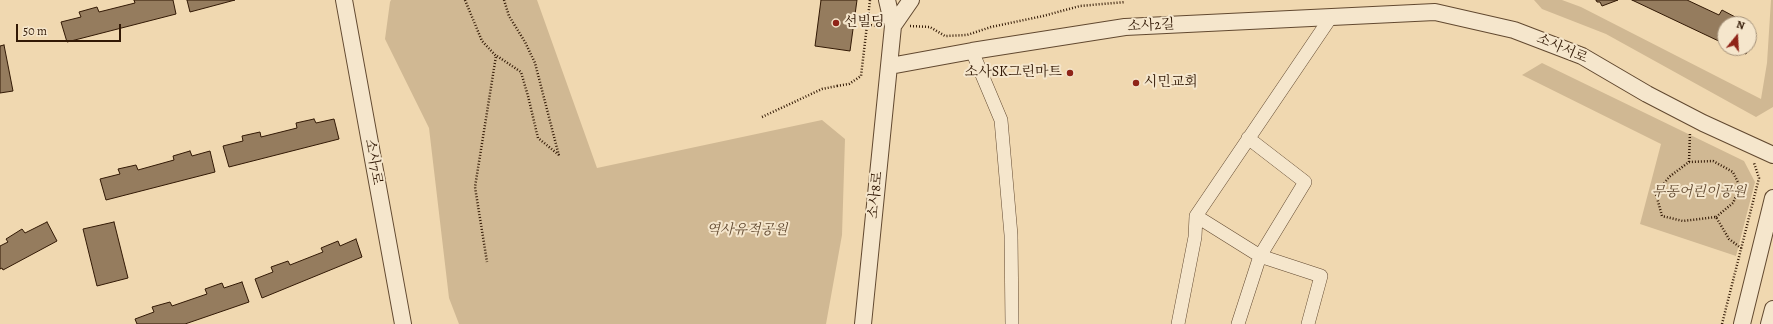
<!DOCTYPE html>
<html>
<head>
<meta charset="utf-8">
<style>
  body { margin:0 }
  #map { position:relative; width:1773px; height:324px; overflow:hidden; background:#f0d8b0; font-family:Alegreya,serif }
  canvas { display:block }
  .north { position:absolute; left:1717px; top:16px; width:40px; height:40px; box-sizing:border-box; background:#f5e6cc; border:1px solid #a7947c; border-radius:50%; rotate:18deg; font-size:11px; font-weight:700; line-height:16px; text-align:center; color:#321905 }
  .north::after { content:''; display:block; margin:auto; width:14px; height:18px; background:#8f2418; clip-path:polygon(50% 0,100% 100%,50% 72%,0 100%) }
  .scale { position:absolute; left:16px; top:24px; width:105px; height:18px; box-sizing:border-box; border:2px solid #321905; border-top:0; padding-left:5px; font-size:12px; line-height:14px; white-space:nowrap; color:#321905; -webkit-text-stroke:3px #f5e6cc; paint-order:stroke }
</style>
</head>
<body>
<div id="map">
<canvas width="1773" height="324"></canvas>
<div class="north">N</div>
<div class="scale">50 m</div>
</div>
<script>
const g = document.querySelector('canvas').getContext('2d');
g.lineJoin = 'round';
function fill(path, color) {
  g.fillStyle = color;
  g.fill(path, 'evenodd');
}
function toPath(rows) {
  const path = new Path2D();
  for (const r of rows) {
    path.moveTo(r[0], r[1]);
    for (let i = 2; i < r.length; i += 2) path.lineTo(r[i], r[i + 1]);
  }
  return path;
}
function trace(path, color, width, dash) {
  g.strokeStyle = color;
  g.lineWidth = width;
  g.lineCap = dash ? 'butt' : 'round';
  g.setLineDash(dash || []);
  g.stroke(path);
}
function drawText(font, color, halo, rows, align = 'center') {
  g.font = font + ' Alegreya,"Noto Serif KR",serif';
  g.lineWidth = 4;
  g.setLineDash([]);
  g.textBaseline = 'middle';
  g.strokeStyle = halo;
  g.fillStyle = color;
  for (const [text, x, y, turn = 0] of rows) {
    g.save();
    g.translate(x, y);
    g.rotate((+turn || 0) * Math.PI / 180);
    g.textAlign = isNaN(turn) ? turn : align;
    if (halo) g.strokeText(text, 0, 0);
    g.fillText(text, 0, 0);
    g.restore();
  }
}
const green = toPath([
  [391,0,537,0,597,168,822,120,845,139,842,235,826,324,459,324,449,298,429,128,385,39,390,2],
  [1534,0,1562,0,1581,7,1761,99,1767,63,1771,0,1773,0,1773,107,1756,117,1606,34,1542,9],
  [1542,63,1744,161,1755,182,1736,256,1640,224,1661,144,1522,75]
]);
const building = toPath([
  [134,0,173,0,176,14,67,42,61,22,81,17,79,12,97,7,99,12,135,3,134,0],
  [187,0,235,0,190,12,187,0],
  [821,0,857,0,850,51,815,46,821,0],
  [1596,0,1618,0,1602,6,1600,2,1597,2,1596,0],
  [1632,0,1687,0,1719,15,1722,10,1739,19,1737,24,1725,24,1725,44,1632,0],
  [1749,30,1756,33,1749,47,1749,30],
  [4,45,13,91,0,93,0,46,4,45],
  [1733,48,1749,48,1746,54,1733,48],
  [314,119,316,123,334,119,339,139,229,167,223,146,243,141,242,136,260,132,261,137,297,128,296,123,314,119],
  [190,151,192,156,210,151,215,172,106,200,100,179,120,174,118,169,136,165,138,170,174,160,173,156,190,151],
  [47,222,57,241,3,270,2,268,0,269,0,246,8,242,6,239,22,229,25,233,47,222],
  [114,222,128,278,97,286,83,229,114,222],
  [356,239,362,257,262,298,255,279,273,272,271,267,288,261,290,265,323,252,321,248,338,241,340,246,356,239],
  [242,282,249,302,185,324,137,324,135,319,154,312,152,307,170,302,172,306,207,294,205,289,222,283,224,288,242,282]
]);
const path = toPath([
  [465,0,482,41,496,56,475,187,487,262],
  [504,0,509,16,525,42,535,63,559,156],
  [868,25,879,26],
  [910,26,930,27,945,36,967,35,991,27,1043,16,1080,6,1125,2],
  [497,56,521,72,528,96,538,138,559,155],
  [837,86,849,84,861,76,870,0],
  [762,117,822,89,837,86],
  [1689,162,1690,132],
  [1716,217,1733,203,1740,187,1733,172,1713,161,1689,162,1669,177,1656,194,1662,216,1683,221,1716,217,1729,239,1741,248],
  [1722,324,1759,178,1754,163]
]);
const minor = toPath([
  [972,51,1001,120,1011,235,1012,324],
  [1196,216,1260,256,1321,276,1308,324],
  [1178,324,1195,237,1196,216,1331,17],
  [1238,324,1260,256,1305,182,1248,138]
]);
const tertiary = toPath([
  [344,0,403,324],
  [893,26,911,0],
  [890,66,972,51,1125,27,1435,12,1514,30,1582,56,1647,94,1703,123,1773,155],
  [863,324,893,26,887,0],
  [1742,324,1773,198],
  [1769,324,1773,309]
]);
const markers = [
  [836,23,4,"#8f2418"],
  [1070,73,4,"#8f2418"],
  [1136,83,4,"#8f2418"]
];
const poiNames = [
  ["선빌딩",844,23],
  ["소사SK그린마트",1062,73,"right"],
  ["시민교회",1144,83]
];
const streetNames = [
  ["소사2길",1151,26,-3],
  ["소사서로",1562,49,23],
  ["소사7로",373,162,80],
  ["소사8로",876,195,-84]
];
const parkNames = [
  ["무동어린이공원",1699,193],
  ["역사유적공원",747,231]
];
fill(green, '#d0b893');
fill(building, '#957c5e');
trace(building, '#321905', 1);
trace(minor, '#624930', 14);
trace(tertiary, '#624930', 18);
trace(path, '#321905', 2.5, [1, 2]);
trace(minor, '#f5e6cc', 13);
trace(tertiary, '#f5e6cc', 16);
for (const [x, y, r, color] of markers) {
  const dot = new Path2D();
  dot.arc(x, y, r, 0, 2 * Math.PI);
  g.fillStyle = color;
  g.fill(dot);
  trace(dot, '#f5e6cc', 1.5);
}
drawText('14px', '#321905', '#f5e6cc', poiNames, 'left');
drawText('14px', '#321905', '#f5e6cc', streetNames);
drawText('italic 14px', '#614930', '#f5e6cc', parkNames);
</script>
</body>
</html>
